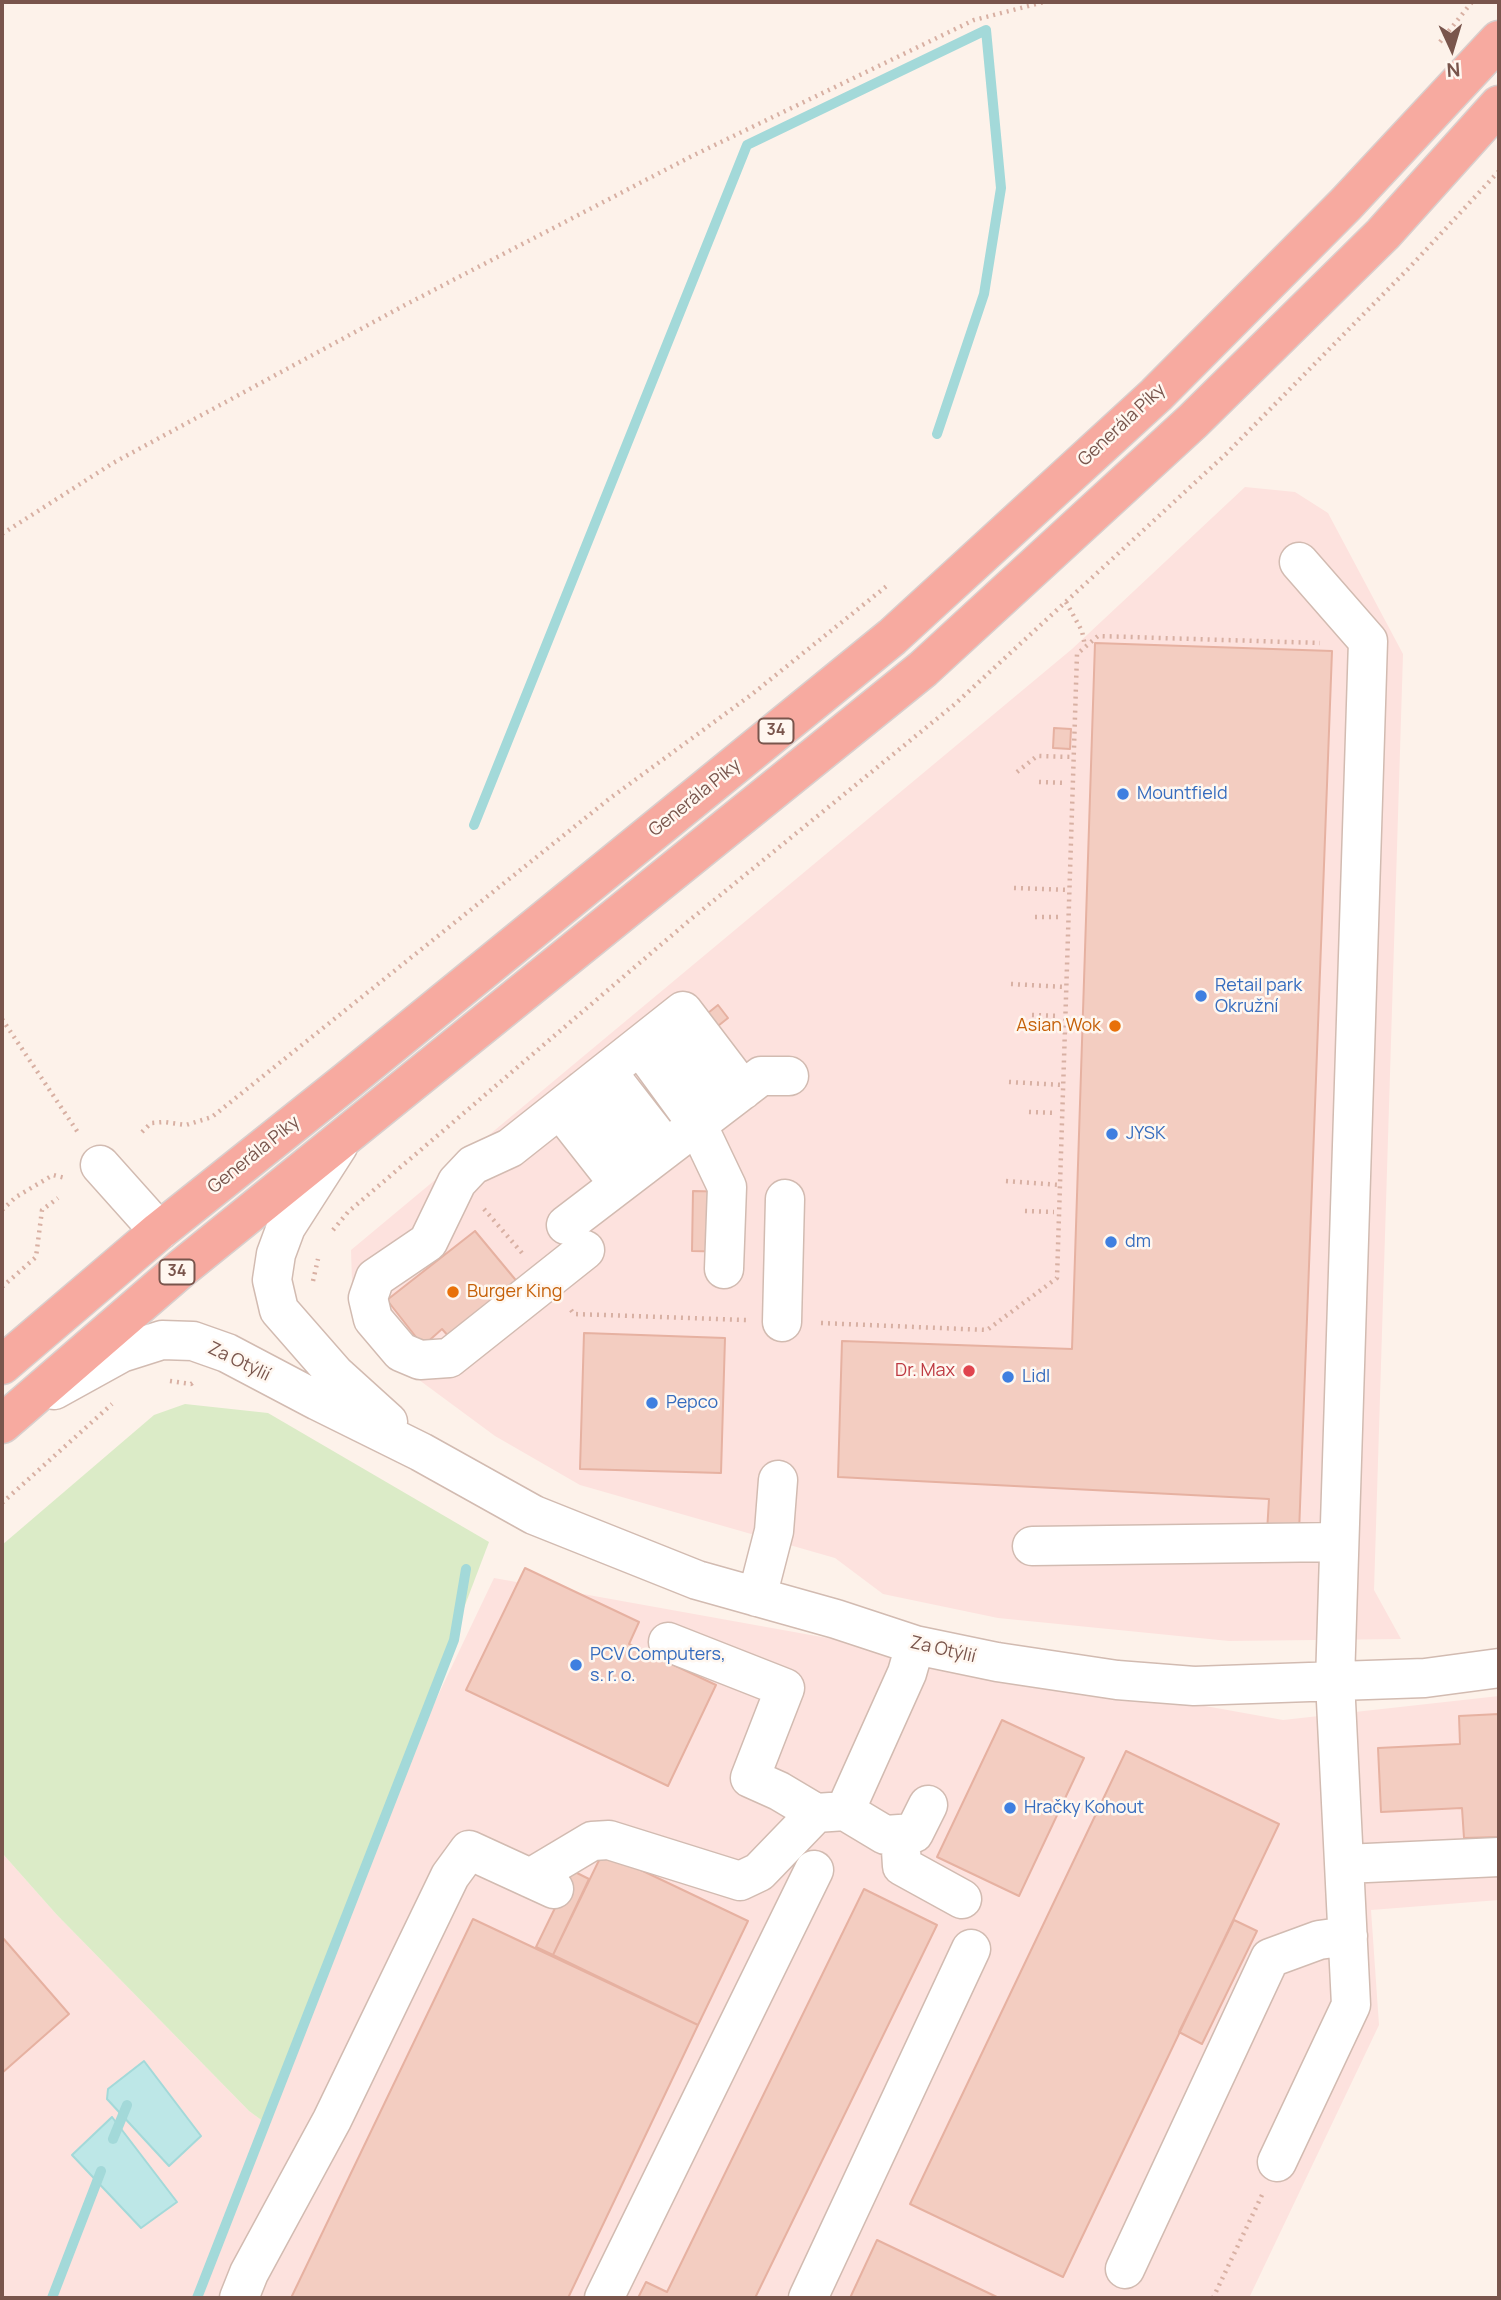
<!DOCTYPE html>
<html>
<head>
<meta charset="utf-8">
<style>
  body { margin:0 }
  #map { position:relative; width:1501px; height:2300px; overflow:hidden; background:#fdf2ea; font-family:Manrope,sans-serif }
  canvas { display:block }
  .frame { position:absolute; inset:0; border:4px solid #79554c; pointer-events:none }
  .north { position:absolute; left:1417px; top:14px; width:70px; height:70px; -webkit-text-stroke:5px #fff7f0; paint-order:stroke; rotate:176deg; font-size:19px; font-weight:700; line-height:28px; text-align:center; color:#79554c }
  .north::after { content:''; display:block; margin:auto; width:24px; height:32px; background:#79554c; clip-path:polygon(50% 0,100% 100%,50% 72%,0 100%) }
</style>
</head>
<body>
<div id="map">
<canvas width="1501" height="2300"></canvas>
<div class="frame"></div>
<div class="north">N</div>
</div>
<script>
const g = document.querySelector('canvas').getContext('2d');
g.lineJoin = 'round';
function fill(path, color) {
  g.fillStyle = color;
  g.fill(path, 'evenodd');
}
function toPath(rows) {
  const path = new Path2D();
  for (const r of rows) {
    path.moveTo(r[0], r[1]);
    for (let i = 2; i < r.length; i += 2) path.lineTo(r[i], r[i + 1]);
  }
  return path;
}
function trace(path, color, width, dash) {
  g.strokeStyle = color;
  g.lineWidth = width;
  g.lineCap = dash ? 'butt' : 'round';
  g.setLineDash(dash || []);
  g.stroke(path);
}
function drawText(font, color, halo, rows, align = 'center') {
  g.font = font + ' Manrope,sans-serif';
  g.lineWidth = 5;
  g.setLineDash([]);
  g.textBaseline = 'middle';
  g.strokeStyle = halo;
  g.fillStyle = color;
  for (const [text, x, y, turn = 0] of rows) {
    g.save();
    g.translate(x, y);
    g.rotate((+turn || 0) * Math.PI / 180);
    g.textAlign = isNaN(turn) ? turn : align;
    if (halo) g.strokeText(text, 0, 0);
    g.fillText(text, 0, 0);
    g.restore();
  }
}
const commercial = toPath([
  [1245,487,1295,492,1328,513,1403,654,1374,1590,1401,1639,1229,1641,998,1618,883,1594,835,1558,580,1485,495,1436,388,1357,353,1314,351,1250,1072,649],
  [494,1578,1283,1720,1499,1696,1499,1900,1371,1910,1379,2025,1249,2298,2,2298,2,1853,57,1915,249,2111,264,2122,345,1921,401,1773]
]);
const green = toPath([
  [185,1404,268,1413,489,1542,345,1921,264,2122,249,2111,57,1915,2,1853,2,1545,154,1415]
]);
const water = toPath([
  [144,2061,201,2136,169,2166,107,2099,108,2089,144,2061],
  [112,2117,177,2202,141,2228,72,2155,112,2117]
]);
const stream = toPath([
  [474,825,747,145,986,30,1001,188,984,294,937,434],
  [113,2139,127,2105],
  [52,2298,101,2171],
  [197,2298,454,1640,466,1569]
]);
const building = toPath([
  [1095,643,1332,651,1299,1533,1267,1532,1269,1499,838,1477,842,1341,1072,1349,1095,643],
  [1054,728,1071,729,1070,749,1053,748,1054,728],
  [718,1005,728,1018,718,1026,708,1013,718,1005],
  [693,1191,736,1192,735,1252,692,1251,693,1191],
  [475,1231,519,1284,450,1338,442,1329,423,1346,387,1300,475,1231],
  [584,1333,725,1338,721,1473,580,1469,584,1333],
  [525,1568,639,1622,629,1644,716,1685,668,1786,466,1690,525,1568],
  [1499,1714,1499,1837,1464,1838,1462,1808,1381,1812,1378,1748,1460,1744,1459,1716,1499,1714],
  [1002,1720,1084,1758,1019,1896,937,1857,1002,1720],
  [1126,1751,1279,1824,1063,2277,910,2204,1126,1751],
  [603,1852,748,1921,698,2025,553,1955,603,1852],
  [573,1871,589,1879,553,1955,536,1947,573,1871],
  [864,1889,937,1925,755,2298,638,2298,646,2282,667,2292,864,1889],
  [473,1919,698,2025,568,2298,291,2298,473,1919],
  [1234,1920,1257,1931,1202,2044,1179,2032,1234,1920],
  [2,1937,69,2014,2,2073,2,1937],
  [877,2240,999,2298,850,2298,877,2240]
]);
const path = toPath([
  [1440,42,1472,2],
  [2,534,113,463,405,305,692,156,974,20,1044,2],
  [1066,602,1082,631,1085,646],
  [1017,772,1037,756,1074,757],
  [1039,782,1066,783],
  [1014,888,1070,890],
  [1035,917,1062,917],
  [1011,984,1066,987],
  [1032,1015,1059,1016],
  [2,1019,79,1134],
  [1009,1082,1064,1085],
  [1029,1112,1057,1113],
  [142,1132,151,1123,164,1122,186,1125,212,1117,609,799,751,695,888,585],
  [1006,1181,1060,1185],
  [484,1209,522,1253],
  [2,1210,16,1197,53,1175,65,1178],
  [1025,1211,1054,1212],
  [333,1230,348,1212,691,919,955,704,1226,454,1409,268,1499,171],
  [313,1281,318,1259],
  [2,1287,36,1257,42,1210,58,1198],
  [571,1310,574,1314,746,1320],
  [821,1323,987,1330,1057,1278,1077,654,1098,636,1320,643],
  [170,1381,191,1384,195,1381],
  [2,1503,112,1404],
  [1213,2298,1262,2195]
]);
const minor = toPath([
  [666,1032,721,1106],
  [640,1046,697,1124,727,1187,724,1269],
  [607,1072,666,1148],
  [583,1090,642,1167],
  [560,1109,619,1184],
  [338,1146,286,1227,276,1254,272,1280,279,1310,335,1374,388,1422],
  [100,1165,159,1231],
  [566,1225,761,1076,789,1076],
  [585,1250,449,1358,420,1360,401,1352,373,1319,368,1298,375,1278,428,1242,457,1182,473,1165,510,1148,683,1011,743,1090],
  [782,1322,785,1199],
  [54,1390,121,1353,162,1340,193,1341,227,1353,318,1401,421,1452,534,1515,697,1580,836,1619,915,1645,997,1662,1117,1680,1194,1686,1425,1678,1499,1668],
  [1032,1546,1339,1542],
  [757,1597,774,1531,778,1480],
  [668,1642,785,1688,750,1778,779,1791,816,1813,845,1811],
  [915,1645,907,1673,845,1811,885,1835,914,1833,928,1805],
  [900,1834,902,1866,962,1899],
  [1345,1864,1499,1857],
  [530,1878,592,1841,609,1840,740,1881,759,1872,816,1813],
  [1277,2162,1351,2005,1335,1681,1368,641,1299,562],
  [1125,2269,1270,1958,1319,1940,1348,1936],
  [239,2298,249,2273,332,2120,450,1876,469,1850,554,1889],
  [604,2298,814,1870],
  [808,2298,971,1949]
]);
const highway = toPath([
  [2,1365,159,1231,347,1081,892,637,1156,395,1346,204,1499,40],
  [2,1424,182,1268,923,669,1193,421,1383,234,1499,105]
]);
const markers = [
  [1123,794,7,"#3f7fe0"],
  [1201,996,7,"#3f7fe0"],
  [1115,1026,7,"#e8710a"],
  [1112,1134,7,"#3f7fe0"],
  [1111,1242,7,"#3f7fe0"],
  [453,1292,7,"#e8710a"],
  [969,1371,7,"#e0444e"],
  [1008,1377,7,"#3f7fe0"],
  [652,1403,7,"#3f7fe0"],
  [576,1665,7,"#3f7fe0"],
  [1010,1808,7,"#3f7fe0"]
];
const shields = [
  [776,731,35],
  [177,1272,35]
];
const shieldNames = [
  ["34",776,731],
  ["34",177,1272]
];
const streetNames = [
  ["Generála Píky",1122,425,-43],
  ["Generála Píky",695,798,-39],
  ["Generála Píky",254,1155,-39],
  ["Za Otýlií",239,1362,26],
  ["Za Otýlií",943,1650,13]
];
const shopNames = [
  ["Mountfield",1137,794],
  ["Retail park",1215,986],
  ["Okružní",1215,1007],
  ["JYSK",1126,1134],
  ["dm",1125,1242],
  ["Lidl",1022,1377],
  ["Pepco",666,1403],
  ["PCV Computers,",590,1655],
  ["s. r. o.",590,1676],
  ["Hračky Kohout",1024,1808]
];
const foodNames = [
  ["Asian Wok",1101,1026],
  ["Burger King",467,1292,"left"]
];
const healthNames = [
  ["Dr. Max",955,1371]
];
fill(commercial, '#fde2de');
fill(green, '#dbebc7');
fill(water, '#bde7e7');
trace(water, '#a3d9d9', 2);
trace(stream, '#a3d9d9', 10);
fill(building, '#f3cdc1');
trace(building, '#e6b1a1', 2);
trace(minor, '#d2bbb1', 41);
trace(highway, '#d9cfcd', 41);
trace(path, '#d8b0a3', 4.5, [2, 5]);
trace(minor, '#fff', 38);
trace(highway, '#f7aaa0', 38);
for (const [x, y, r, color] of markers) {
  const dot = new Path2D();
  dot.arc(x, y, r, 0, 2 * Math.PI);
  g.fillStyle = color;
  g.fill(dot);
  trace(dot, '#fff7f0', 2.5);
}
for (const [x, y, w] of shields) {
  const box = new Path2D();
  box.roundRect(x - w / 2, y - 12.5, w, 25, 5);
  g.fillStyle = '#fff7f0';
  g.fill(box);
  trace(box, '#79554c', 2);
}
drawText('bold 16px', '#79554c', null, shieldNames);
drawText('18px', '#79554c', '#fff7f0', streetNames);
drawText('18px', '#366cbe', '#fff7f0', shopNames, 'left');
drawText('18px', '#c56008', '#fff7f0', foodNames, 'right');
drawText('18px', '#be3a42', '#fff7f0', healthNames, 'right');
</script>
</body>
</html>
